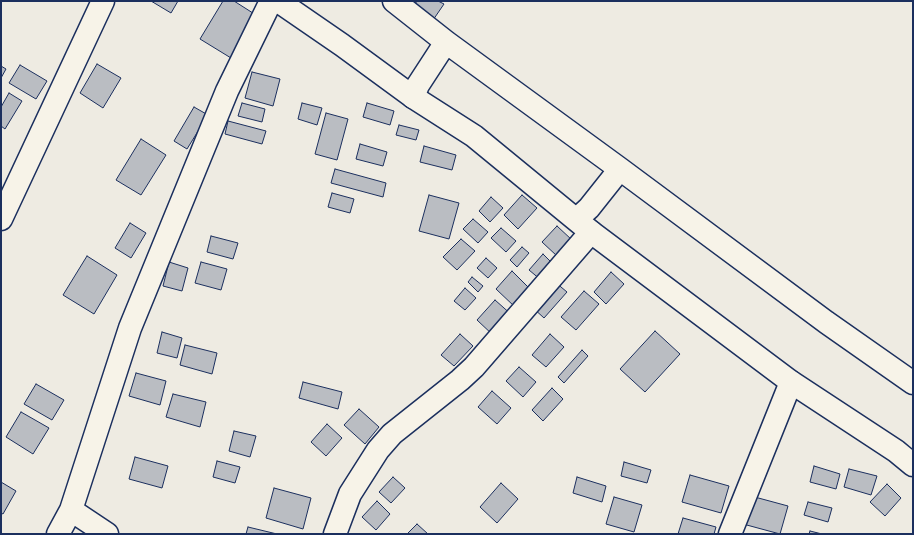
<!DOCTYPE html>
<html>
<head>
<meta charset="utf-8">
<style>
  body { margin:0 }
  #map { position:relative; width:914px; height:535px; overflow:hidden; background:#eeebe2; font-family:Mali,sans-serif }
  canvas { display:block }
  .frame { position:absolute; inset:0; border:2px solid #1b2f5e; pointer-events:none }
</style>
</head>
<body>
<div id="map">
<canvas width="914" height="535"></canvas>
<div class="frame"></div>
</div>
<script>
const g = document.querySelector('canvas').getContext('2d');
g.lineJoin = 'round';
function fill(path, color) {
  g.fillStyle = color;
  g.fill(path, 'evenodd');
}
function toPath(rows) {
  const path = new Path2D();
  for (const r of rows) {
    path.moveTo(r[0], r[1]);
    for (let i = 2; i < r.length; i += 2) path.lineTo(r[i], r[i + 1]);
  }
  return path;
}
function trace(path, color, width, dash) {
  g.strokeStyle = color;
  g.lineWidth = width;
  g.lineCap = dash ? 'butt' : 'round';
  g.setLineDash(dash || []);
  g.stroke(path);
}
const building = toPath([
  [151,1,178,1,171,13,151,1],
  [223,1,234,1,256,15,231,58,200,39,223,1],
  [417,1,438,1,444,4,431,23,411,10,417,1],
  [97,64,121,78,103,108,80,93,97,64],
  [20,65,47,81,36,99,9,83,20,65],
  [1,66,6,69,1,78,1,66],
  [252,72,280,79,273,106,245,98,252,72],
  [9,93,22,101,5,129,1,126,1,107,9,93],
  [242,103,265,109,262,122,238,116,242,103],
  [302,103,322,108,317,125,298,119,302,103],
  [367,103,394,111,390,125,363,117,367,103],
  [194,107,208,115,187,149,174,141,194,107],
  [326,113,348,119,337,160,315,154,326,113],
  [228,121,266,131,262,144,225,134,228,121],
  [399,125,419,130,416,140,396,135,399,125],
  [141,139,166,155,141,195,116,180,141,139],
  [360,144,387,152,383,166,356,159,360,144],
  [424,146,456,155,452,170,420,162,424,146],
  [335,169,386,183,383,197,331,183,335,169],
  [332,193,354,199,350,213,328,207,332,193],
  [429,195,459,203,449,239,419,231,429,195],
  [522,195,537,208,518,229,504,215,522,195],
  [491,197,503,208,490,222,479,211,491,197],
  [473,219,488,232,478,243,463,229,473,219],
  [130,223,146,233,131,258,115,248,130,223],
  [557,226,572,240,557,256,542,242,557,226],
  [501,228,516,241,506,252,491,238,501,228],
  [211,236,238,243,233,259,207,252,211,236],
  [461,239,475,251,457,270,443,257,461,239],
  [522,247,529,253,517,267,510,260,522,247],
  [543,254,554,265,541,280,529,270,543,254],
  [87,256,117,275,94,314,63,295,87,256],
  [486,258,497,268,488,278,477,268,486,258],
  [169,262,188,268,182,291,163,286,169,262],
  [201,262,227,269,221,290,195,283,201,262],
  [512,271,531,290,515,307,496,289,512,271],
  [611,272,624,284,606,304,594,292,611,272],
  [472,277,483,286,478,292,468,282,472,277],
  [555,282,567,292,544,318,532,307,555,282],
  [465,288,476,298,465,310,454,301,465,288],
  [584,291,599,304,576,330,561,317,584,291],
  [495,300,513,316,494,336,477,320,495,300],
  [655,331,680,354,645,392,620,369,655,331],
  [162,332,182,338,177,358,157,353,162,332],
  [460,334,473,346,454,366,441,355,460,334],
  [550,334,564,347,546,367,532,355,550,334],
  [185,345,217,353,212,374,180,365,185,345],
  [582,350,588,356,564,383,558,377,582,350],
  [519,367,536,382,523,397,506,381,519,367],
  [136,373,166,381,160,405,129,396,136,373],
  [303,382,342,392,338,409,299,398,303,382],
  [36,384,64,400,52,420,24,404,36,384],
  [552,388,563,399,543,421,532,410,552,388],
  [492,391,511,408,497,424,478,407,492,391],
  [173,394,206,402,200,427,166,417,173,394],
  [359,409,379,427,365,444,344,425,359,409],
  [21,412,49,428,33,454,6,437,21,412],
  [327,424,342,438,326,456,311,442,327,424],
  [234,431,256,436,250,457,229,451,234,431],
  [135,457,168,466,162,488,129,479,135,457],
  [217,461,240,467,235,483,213,477,217,461],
  [624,462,651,470,647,483,621,476,624,462],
  [814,466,840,474,836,489,810,482,814,466],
  [849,469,877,476,871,495,844,487,849,469],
  [690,475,729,486,721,513,682,502,690,475],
  [393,477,405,488,391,503,379,492,393,477],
  [577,477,606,486,602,502,573,493,577,477],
  [1,482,16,491,3,514,1,513,1,482],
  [501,483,518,499,497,523,480,507,501,483],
  [887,484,901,498,885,516,870,502,887,484],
  [274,488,311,498,303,529,266,518,274,488],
  [751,496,788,506,780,534,743,524,751,496],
  [614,497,642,505,634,532,606,524,614,497],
  [377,501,390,514,376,530,362,517,377,501],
  [808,502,832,508,828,522,804,515,808,502],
  [683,518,716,527,714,534,678,534,683,518],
  [417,524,428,534,407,534,417,524],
  [248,527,277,534,246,534,248,527],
  [810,531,822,534,809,534,810,531]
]);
const street = toPath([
  [394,1,446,42,620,169,826,322,913,383],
  [413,97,418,85,446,42],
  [1,219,103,1],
  [577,219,589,208,620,169],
  [71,510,107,534],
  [58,534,71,510,130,328,227,91,271,1],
  [335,534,350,494,378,450,392,434,460,380,474,367,591,232],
  [730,534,791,382]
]);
const secondary = toPath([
  [278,1,342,45,413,97,474,136,591,232,791,382,896,451,913,465]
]);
fill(building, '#babdc2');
trace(building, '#1b2f5e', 1);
trace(street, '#1b2f5e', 25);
trace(secondary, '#1b2f5e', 25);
trace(street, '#f7f3e8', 22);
trace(secondary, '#f7f3e8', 22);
</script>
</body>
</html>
